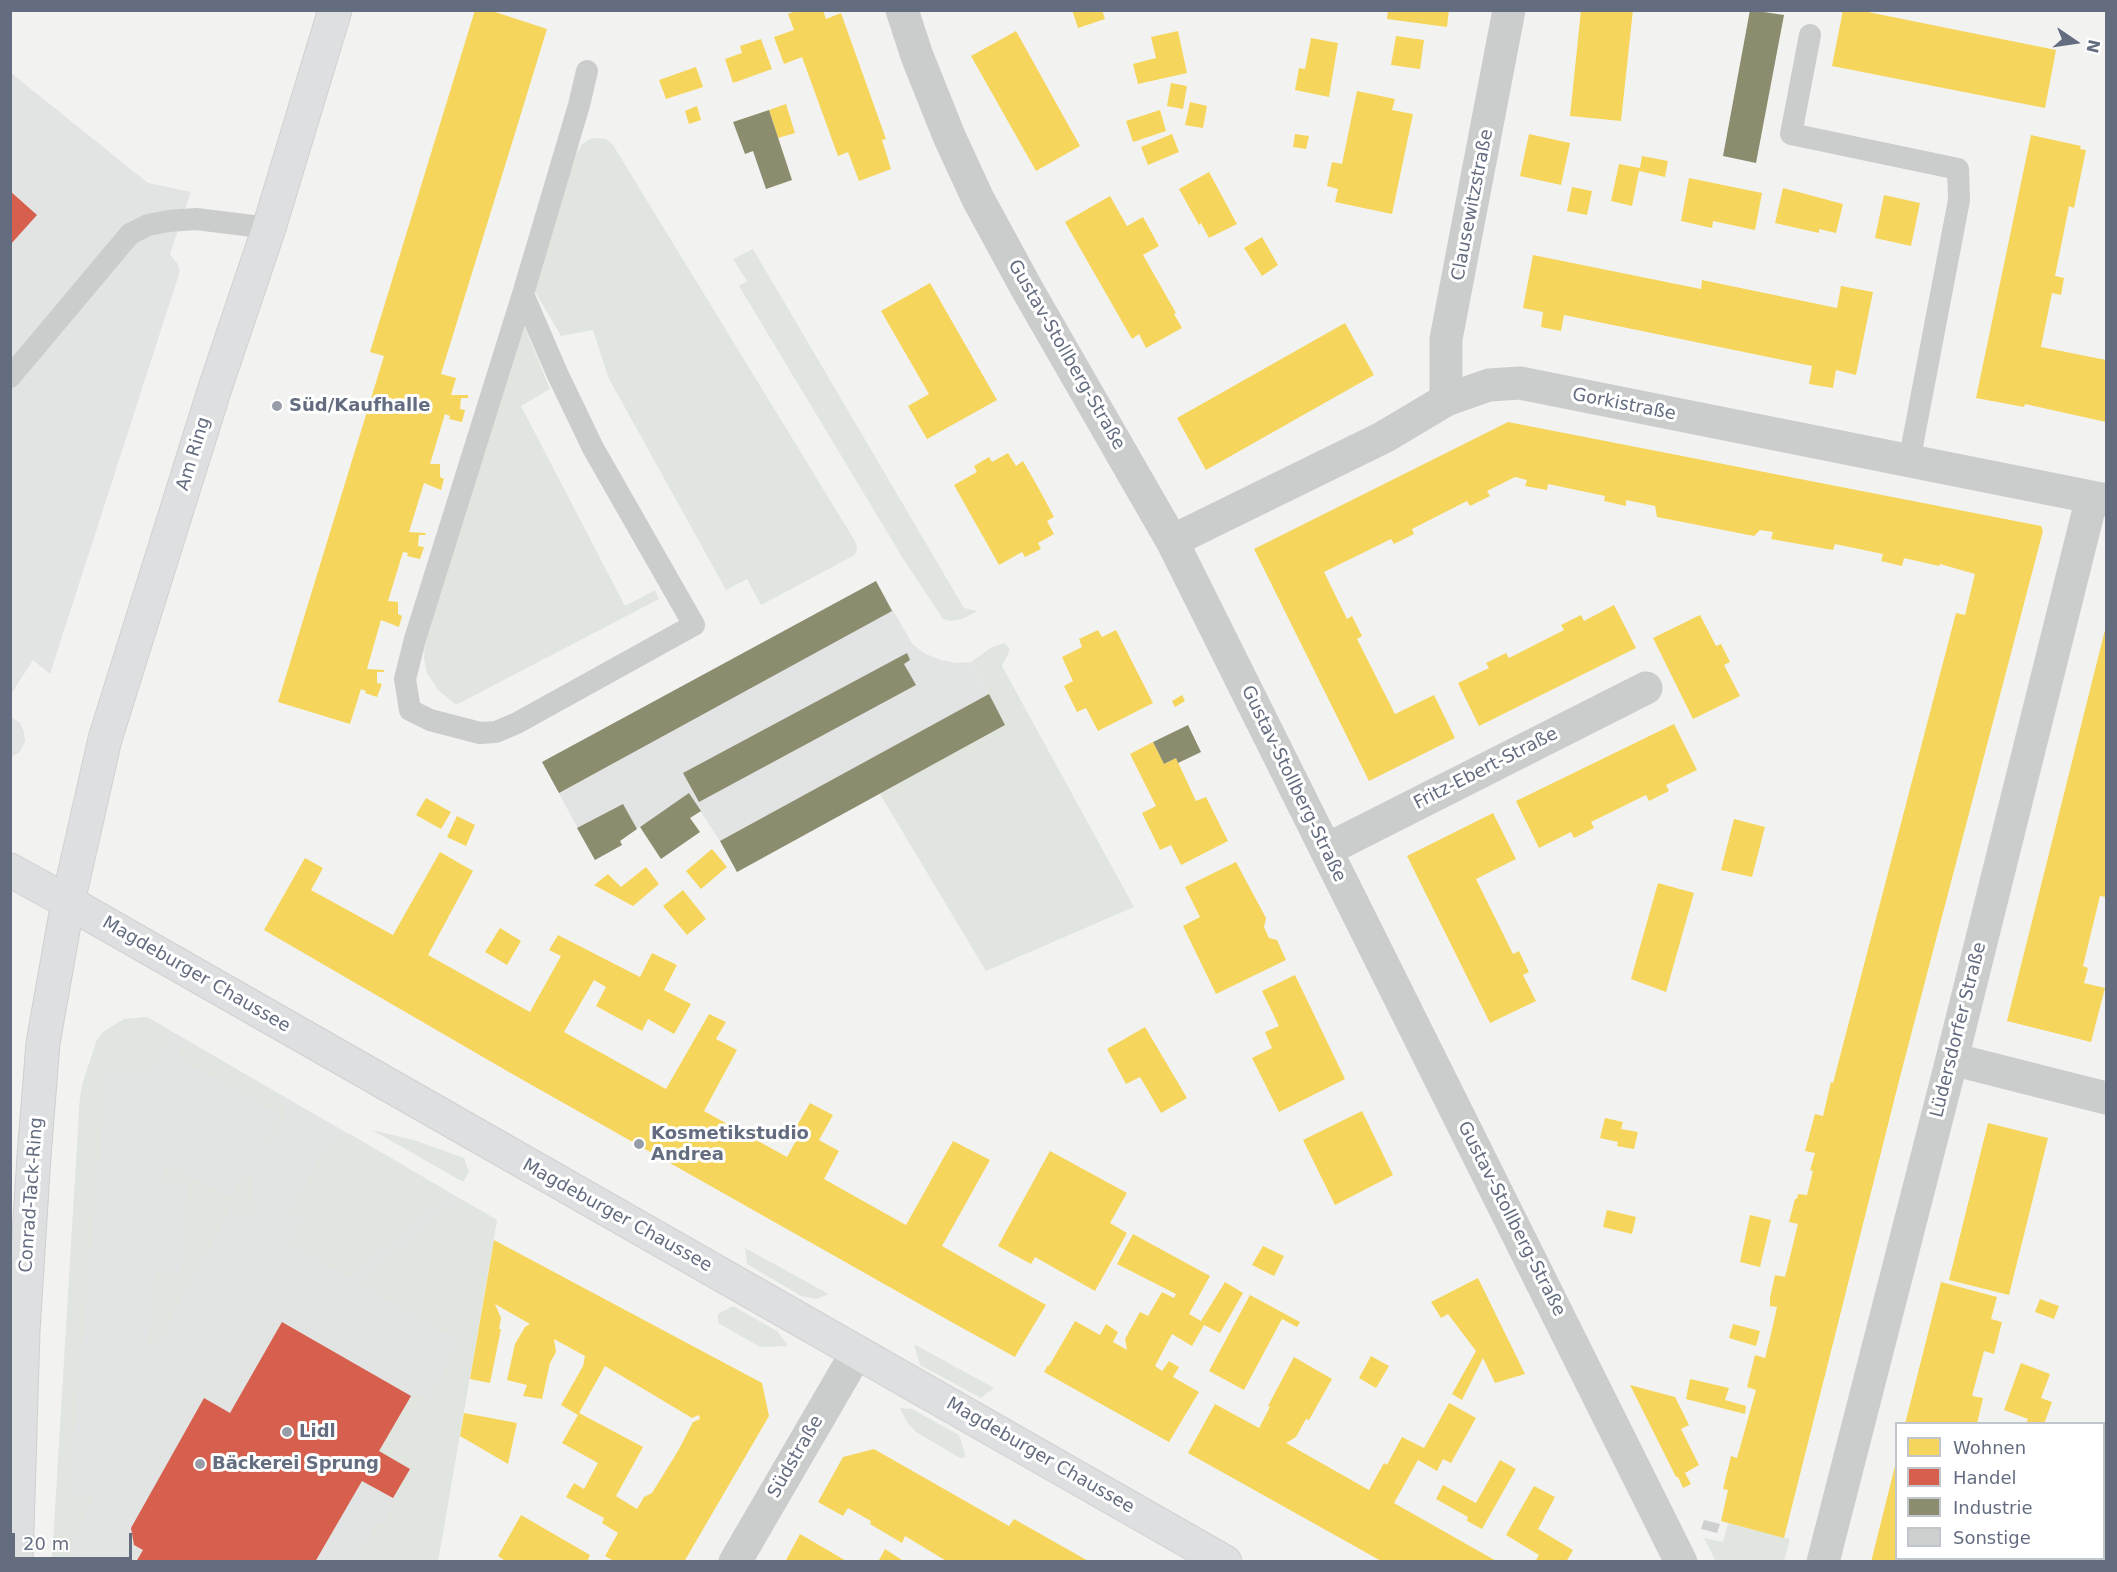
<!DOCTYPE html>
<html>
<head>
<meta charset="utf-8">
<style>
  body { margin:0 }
  #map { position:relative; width:2117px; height:1572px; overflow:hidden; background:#f2f3f1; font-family:"DejaVu Sans",sans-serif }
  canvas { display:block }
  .frame { position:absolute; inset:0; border:12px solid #646d80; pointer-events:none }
  .legend { position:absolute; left:1895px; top:1422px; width:210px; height:138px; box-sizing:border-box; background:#fff; border:2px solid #c1c5cc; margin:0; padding:8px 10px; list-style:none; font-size:18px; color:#646d80 }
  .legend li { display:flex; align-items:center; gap:12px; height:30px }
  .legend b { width:30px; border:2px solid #c1c5cc }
  .north { position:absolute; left:2045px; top:12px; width:60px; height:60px; -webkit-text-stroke:4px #fff; paint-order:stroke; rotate:103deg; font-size:16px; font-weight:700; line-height:24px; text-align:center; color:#646d80 }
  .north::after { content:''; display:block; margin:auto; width:21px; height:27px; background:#646d80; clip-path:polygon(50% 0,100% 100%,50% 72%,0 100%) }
  .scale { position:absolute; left:12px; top:1533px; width:120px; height:27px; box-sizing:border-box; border:3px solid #646d80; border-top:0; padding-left:8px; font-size:18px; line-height:21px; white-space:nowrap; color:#646d80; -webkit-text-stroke:4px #fff; paint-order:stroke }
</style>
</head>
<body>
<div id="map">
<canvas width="2117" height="1572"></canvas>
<div class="frame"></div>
<ul class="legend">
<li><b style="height:16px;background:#f6d55c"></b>Wohnen</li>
<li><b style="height:16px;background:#d6604d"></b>Handel</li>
<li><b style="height:16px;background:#8c8c6e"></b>Industrie</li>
<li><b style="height:16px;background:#cecfcf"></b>Sonstige</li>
</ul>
<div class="north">N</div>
<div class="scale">20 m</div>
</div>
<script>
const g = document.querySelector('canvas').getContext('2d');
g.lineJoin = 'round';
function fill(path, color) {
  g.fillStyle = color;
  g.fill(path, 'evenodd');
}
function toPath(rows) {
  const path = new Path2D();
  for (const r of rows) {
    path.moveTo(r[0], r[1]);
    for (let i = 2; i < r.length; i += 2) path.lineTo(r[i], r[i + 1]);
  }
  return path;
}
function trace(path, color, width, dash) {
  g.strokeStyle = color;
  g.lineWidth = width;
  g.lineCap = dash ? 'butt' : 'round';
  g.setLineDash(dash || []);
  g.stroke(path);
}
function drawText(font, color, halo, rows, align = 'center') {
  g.font = font + ' "DejaVu Sans",sans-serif';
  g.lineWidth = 6;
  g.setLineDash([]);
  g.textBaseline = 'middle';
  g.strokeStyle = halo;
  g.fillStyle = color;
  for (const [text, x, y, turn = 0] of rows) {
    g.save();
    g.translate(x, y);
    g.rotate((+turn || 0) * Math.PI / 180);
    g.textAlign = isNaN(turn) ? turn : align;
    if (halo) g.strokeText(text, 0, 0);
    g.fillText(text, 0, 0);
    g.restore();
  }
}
const built = toPath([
  [11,73,148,183,191,192,170,254,177,263,180,271,50,674,33,660,11,694],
  [876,581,913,645,926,654,941,660,956,663,971,662,1005,725,737,872,720,841,689,794,620,840,622,845,595,860,542,762],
  [10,716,20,723,24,732,25,741,20,752,11,757],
  [147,1017,497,1220,438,1561,52,1562,80,1097,83,1082,97,1040,103,1032,124,1019]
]);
const green = toPath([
  [597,138,606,139,613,145,855,541,857,547,856,553,853,556,761,605,747,579,726,590,608,377,593,330,561,336,534,290,574,158,582,144,590,139],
  [753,249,964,608,978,611,962,619,950,621,943,619,902,557,739,286,747,281,733,259],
  [522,320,550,389,521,406,625,606,655,590,659,599,456,705,438,690,427,673,424,659,425,640],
  [1005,643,1010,650,1002,666,1134,907,986,971,880,794,1005,725,971,662,992,647],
  [147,1017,171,1031,163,1050,149,1075,106,1073,69,1493,95,1495,71,1539,69,1561,52,1561,80,1097,83,1082,97,1040,103,1032,124,1019],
  [184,1039,281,1095,285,1120,272,1143,266,1140,280,1114,177,1057],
  [372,1130,414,1140,464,1158,469,1172,463,1182],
  [350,1134,449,1192,348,1277,290,1243,304,1220,289,1212,324,1151],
  [166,1163,230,1197,244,1172,252,1177,254,1212,251,1219,231,1208,154,1348,148,1347,155,1271,181,1273,188,1184,163,1182],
  [460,1199,497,1220,438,1561,354,1562,377,1523,382,1525,396,1501,393,1498,409,1469,379,1451,411,1396,414,1392,428,1400,461,1342,360,1283],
  [745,1248,829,1294,817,1299,801,1296,747,1264],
  [733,1306,777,1331,788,1346,760,1347,718,1323,718,1314],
  [914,1344,994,1388,981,1398,920,1365],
  [900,1408,912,1409,959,1435,966,1457,960,1458,916,1432,907,1422],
  [1728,1523,1790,1539,1784,1561,1716,1562,1704,1538,1723,1542]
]);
const homes = toPath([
  [475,10,489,10,547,29,441,374,456,378,451,395,468,395,468,398,461,398,460,409,465,410,462,422,449,419,450,416,445,414,430,464,440,464,440,477,444,479,441,490,424,483,409,532,425,533,426,535,419,535,418,546,424,547,420,559,407,556,408,553,403,552,388,601,398,602,398,614,402,616,399,627,381,620,367,669,384,670,384,672,377,672,377,683,382,684,377,697,365,693,366,691,361,689,350,724,278,702,384,356,370,352],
  [798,10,823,10,826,19,841,13,886,139,882,140,891,169,859,181,848,152,838,156,802,57,784,64,774,37,794,30,788,14],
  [1072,10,1102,10,1105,19,1078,28],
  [1388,10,1449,10,1447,27,1387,19],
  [1581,10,1633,10,1621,121,1570,116],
  [1843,10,1858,10,2056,50,2045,108,1832,66],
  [1016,31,1080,146,1036,171,971,56],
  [1178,31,1187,73,1138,84,1133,64,1156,58,1151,37],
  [1396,36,1424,40,1420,69,1391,65],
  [1311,38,1338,43,1329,97,1295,90,1299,68,1305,69],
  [761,39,772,69,733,83,725,59,742,53,740,46],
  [696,67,703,87,666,99,659,80],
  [1171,83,1187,86,1183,109,1167,106],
  [1357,91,1395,99,1392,110,1413,114,1392,214,1335,202,1338,189,1327,186,1332,162,1342,164],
  [1190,102,1207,106,1203,128,1185,125],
  [786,104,795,133,778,138,769,110],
  [697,106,701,120,689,124,685,111],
  [1160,110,1166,131,1133,142,1126,121],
  [1172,134,1179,152,1148,165,1141,147],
  [1295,134,1309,136,1306,149,1293,147],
  [1529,134,1570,143,1561,185,1520,176],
  [2031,135,2081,146,2080,149,2086,150,2074,208,2069,206,2055,276,2064,278,2061,295,2052,293,2041,347,2106,360,2106,422,2025,404,2024,407,1976,398],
  [1642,156,1668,161,1665,177,1639,171,1632,206,1611,201,1619,164,1640,168],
  [1209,172,1237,224,1209,238,1201,223,1199,225,1179,189],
  [1689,178,1762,193,1755,230,1713,221,1712,228,1681,221],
  [1572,187,1592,191,1587,215,1567,211],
  [1783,188,1843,204,1836,233,1819,229,1819,233,1775,223],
  [1884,195,1920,203,1911,246,1875,238],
  [1110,196,1127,226,1143,217,1159,246,1143,255,1176,313,1174,314,1182,328,1146,348,1139,334,1132,339,1065,222],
  [1262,237,1278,265,1262,276,1244,248],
  [1533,255,1701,289,1702,280,1837,308,1841,286,1873,292,1856,375,1836,370,1833,388,1809,384,1812,366,1564,315,1561,331,1541,327,1543,312,1523,308],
  [930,283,997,400,927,439,908,406,929,394,881,311],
  [1345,323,1374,375,1206,470,1177,418],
  [1508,422,2041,526,2043,531,1900,1077,1784,1538,1721,1521,1728,1490,1723,1489,1731,1456,1737,1458,1756,1390,1747,1387,1755,1355,1765,1358,1771,1334,1777,1307,1770,1306,1770,1298,1775,1275,1785,1277,1798,1224,1789,1222,1795,1199,1797,1199,1798,1194,1807,1195,1813,1171,1810,1170,1815,1153,1805,1151,1815,1114,1823,1116,1831,1082,1833,1083,1956,613,1965,615,1975,574,1940,564,1939,566,1904,558,1902,566,1881,561,1883,554,1835,544,1833,550,1771,539,1773,532,1760,530,1754,536,1657,517,1655,506,1626,500,1626,506,1604,501,1605,496,1548,484,1547,490,1525,486,1527,480,1515,477,1487,491,1490,496,1470,506,1467,501,1412,529,1414,534,1394,544,1391,539,1324,572,1347,619,1352,616,1362,636,1357,639,1395,714,1434,695,1455,738,1369,781,1254,549],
  [1008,453,1016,466,1023,461,1039,489,1054,517,1047,521,1054,534,1038,543,1041,549,1025,557,1022,552,999,565,954,485,977,472,974,466,989,457,992,462],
  [1614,605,1636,648,1479,726,1458,683,1489,668,1486,663,1506,653,1509,658,1564,630,1561,625,1581,615,1584,621],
  [1700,615,1716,646,1721,644,1730,662,1724,665,1740,696,1693,719,1653,638],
  [2106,626,2106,897,2100,896,2083,966,2088,968,2084,983,2105,988,2091,1042,2007,1021],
  [1098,630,1102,637,1116,630,1153,703,1098,731,1086,708,1077,712,1064,686,1073,681,1062,657,1082,647,1079,639],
  [1182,695,1185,701,1175,707,1172,701],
  [1674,724,1697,770,1666,785,1669,791,1649,801,1646,795,1591,822,1594,828,1574,838,1571,832,1539,848,1516,801],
  [1153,742,1164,764,1176,758,1196,801,1206,797,1228,841,1181,865,1171,845,1160,850,1142,813,1156,806,1130,754],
  [426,798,451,812,441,829,416,815],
  [1493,813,1516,859,1476,879,1513,954,1519,951,1529,972,1523,975,1536,1001,1490,1023,1407,856],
  [457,816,475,825,466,846,447,837],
  [1734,819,1765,827,1752,877,1721,870],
  [712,849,727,867,701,889,686,871],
  [440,852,473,871,428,955,530,1012,561,956,549,950,558,935,640,977,652,953,677,965,664,990,691,1004,674,1034,648,1019,642,1031,596,1006,606,987,594,980,564,1032,666,1089,709,1014,726,1022,716,1039,737,1050,704,1111,787,1157,802,1130,796,1127,810,1103,833,1115,819,1140,839,1151,824,1179,906,1225,953,1141,990,1160,942,1246,1046,1305,1016,1355,1015,1357,955,1324,514,1075,264,930,305,858,323,868,311,890,393,935],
  [1236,862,1266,918,1264,927,1269,938,1277,940,1286,960,1216,994,1183,926,1200,917,1185,887],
  [646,867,659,884,633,906,594,885,608,874,621,887],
  [1658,883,1694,893,1666,992,1631,979],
  [683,890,706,919,687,935,663,906],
  [500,928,521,941,507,965,485,952],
  [1295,975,1345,1079,1279,1112,1252,1058,1272,1048,1265,1032,1279,1026,1262,991],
  [1145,1027,1187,1098,1161,1113,1140,1077,1126,1084,1107,1049],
  [1362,1111,1393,1175,1335,1205,1303,1140],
  [1605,1118,1623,1122,1621,1129,1638,1132,1634,1149,1617,1146,1618,1142,1600,1138],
  [1988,1123,2048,1138,2009,1295,1949,1280],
  [1050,1151,1127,1193,1110,1223,1127,1233,1095,1291,1035,1257,1031,1264,998,1246],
  [1607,1210,1636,1217,1632,1234,1603,1227],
  [1750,1215,1771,1220,1760,1267,1740,1262],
  [1133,1234,1210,1276,1189,1314,1201,1321,1225,1282,1243,1293,1220,1333,1204,1325,1192,1346,1172,1334,1155,1366,1162,1371,1169,1361,1179,1367,1173,1377,1199,1392,1169,1442,1044,1372,1048,1365,1049,1366,1075,1321,1100,1335,1106,1324,1118,1332,1113,1342,1127,1350,1125,1339,1140,1312,1148,1316,1162,1292,1174,1298,1176,1294,1117,1264],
  [494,1240,762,1383,769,1416,684,1562,611,1562,612,1560,605,1556,618,1533,602,1523,604,1518,566,1497,574,1483,584,1489,598,1463,562,1443,578,1415,561,1405,583,1366,585,1356,554,1339,556,1352,550,1363,542,1399,523,1396,527,1385,507,1380,515,1344,525,1327,530,1324,495,1304,501,1318,499,1329,501,1329,490,1383,470,1379],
  [605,1366,692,1418,699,1415,700,1419,693,1422,678,1451,652,1493,644,1497,637,1509,616,1496,643,1447,579,1413],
  [1263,1246,1284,1256,1274,1276,1252,1265],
  [1478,1278,1525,1374,1495,1383,1483,1358,1462,1400,1452,1394,1476,1351,1448,1314,1441,1318,1431,1302],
  [1941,1282,1997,1297,1991,1319,2002,1322,1994,1354,1984,1351,1972,1396,1983,1398,1977,1424,1905,1424],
  [1250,1295,1300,1322,1297,1327,1282,1319,1244,1390,1209,1371],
  [2040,1299,2059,1306,2054,1319,2035,1312],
  [1733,1324,1760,1331,1756,1346,1729,1338],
  [1371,1356,1389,1366,1376,1388,1359,1378],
  [1294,1357,1332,1379,1309,1420,1306,1419,1296,1437,1286,1443,1369,1490,1384,1463,1387,1465,1402,1437,1424,1448,1449,1403,1476,1418,1451,1463,1443,1459,1437,1471,1418,1460,1394,1503,1498,1562,1383,1562,1188,1453,1215,1404,1259,1428,1270,1407,1268,1406],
  [2021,1363,2050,1374,2041,1398,2052,1402,2044,1424,2026,1424,2028,1419,2004,1410],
  [1690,1379,1729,1388,1725,1400,1746,1406,1745,1414,1686,1399],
  [1630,1385,1675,1397,1689,1425,1681,1429,1699,1465,1685,1473,1691,1484,1683,1488,1678,1477,1676,1477],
  [464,1413,517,1423,508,1464,460,1436],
  [874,1449,1009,1526,1014,1519,1090,1562,948,1562,905,1536,902,1543,870,1524,871,1521,848,1508,843,1516,818,1502,843,1457],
  [1500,1460,1516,1469,1482,1529,1467,1521,1468,1517,1436,1499,1443,1485,1476,1503],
  [1896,1462,1896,1558,1943,1558,1942,1562,1871,1562],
  [1534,1486,1555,1497,1538,1529,1573,1550,1566,1562,1535,1562,1539,1555,1506,1535],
  [521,1515,590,1555,588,1560,591,1562,507,1562,498,1556],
  [800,1534,848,1562,785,1562],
  [885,1549,905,1562,878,1562],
  [1966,1558,2042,1558,2050,1561,1974,1562]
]);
const shops = toPath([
  [10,191,37,215,10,245],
  [282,1322,411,1396,379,1451,410,1469,393,1498,362,1481,315,1562,136,1562,143,1550,134,1545,131,1528,204,1398,230,1413]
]);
const industry = toPath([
  [1750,10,1784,15,1756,163,1723,156],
  [769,110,792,180,766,189,753,151,745,154,733,122],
  [876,581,892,611,559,793,542,762],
  [907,653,910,660,904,664,916,685,699,802,683,773],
  [989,694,1005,725,737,872,720,841],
  [1188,725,1201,752,1178,763,1176,758,1164,764,1153,742],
  [689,793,701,811,690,818,700,832,661,859,640,827],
  [623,804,637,829,620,841,622,845,595,860,577,828]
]);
const building = toPath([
  [1704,1520,1720,1524,1717,1533,1701,1529]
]);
const lane = toPath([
  [1810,35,1791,134,1958,169,1959,200,1909,462],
  [523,294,557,373,593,448,694,625,517,723,496,732,480,733,430,720,410,710,405,679,415,639,523,294,579,105,587,71],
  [10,377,130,234,148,225,169,221,196,219,269,228]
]);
const street = toPath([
  [902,10,917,56,949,136,978,199,1027,289,1172,541,1681,1562],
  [1446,400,1446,339,1509,10],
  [1172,541,1384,437,1446,400,1489,385,1520,383,2106,500],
  [1326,850,1646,688],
  [1952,1059,2106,1098],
  [735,1562,857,1352],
  [1823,1562,1952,1059,2092,497]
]);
const secondary = toPath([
  [335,10,269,228,215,388,105,739,68,902,1225,1562]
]);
const primary = toPath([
  [10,870,68,902,43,1043,34,1156,23,1331,16,1562]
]);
const markers = [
  [277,406,6,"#969ca8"],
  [639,1144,6,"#969ca8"],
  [287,1432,6,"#969ca8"],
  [200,1464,6,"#969ca8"]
];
const streetNames = [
  ["Clausewitzstraße",1473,205,-79],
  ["Gustav-Stollberg-Straße",1066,355,60],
  ["Gorkistraße",1624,405,11],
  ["Am Ring",194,454,-73],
  ["Fritz-Ebert-Straße",1486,769,-27],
  ["Gustav-Stollberg-Straße",1293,784,64],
  ["Magdeburger Chaussee",196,975,30],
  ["Lüdersdorfer Straße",1959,1030,-76],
  ["Conrad-Tack-Ring",32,1195,-86],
  ["Magdeburger Chaussee",617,1216,29],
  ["Gustav-Stollberg-Straße",1511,1219,63],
  ["Magdeburger Chaussee",1040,1456,30],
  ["Südstraße",796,1457,-60]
];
const poiNames = [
  ["Süd/Kaufhalle",289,406],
  ["Kosmetikstudio",651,1134],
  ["Andrea",651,1155],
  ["Lidl",299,1432],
  ["Bäckerei Sprung",212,1464]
];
fill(built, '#e2e3e3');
fill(green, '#e1e5df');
fill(homes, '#f6d55c');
fill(shops, '#d6604d');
fill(industry, '#8c8c6e');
fill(building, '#cecfcf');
trace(secondary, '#d0d0d0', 35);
trace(primary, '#cecfcf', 35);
trace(lane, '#cbcccc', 22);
trace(street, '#cbcccc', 33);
trace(secondary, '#dedfe0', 33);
trace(primary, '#dedfe0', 33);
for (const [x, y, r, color] of markers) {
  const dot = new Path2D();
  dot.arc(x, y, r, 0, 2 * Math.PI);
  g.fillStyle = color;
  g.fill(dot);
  trace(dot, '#fff', 2);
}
drawText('18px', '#646d80', '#fff', streetNames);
drawText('bold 18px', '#646d80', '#fff', poiNames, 'left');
</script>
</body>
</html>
